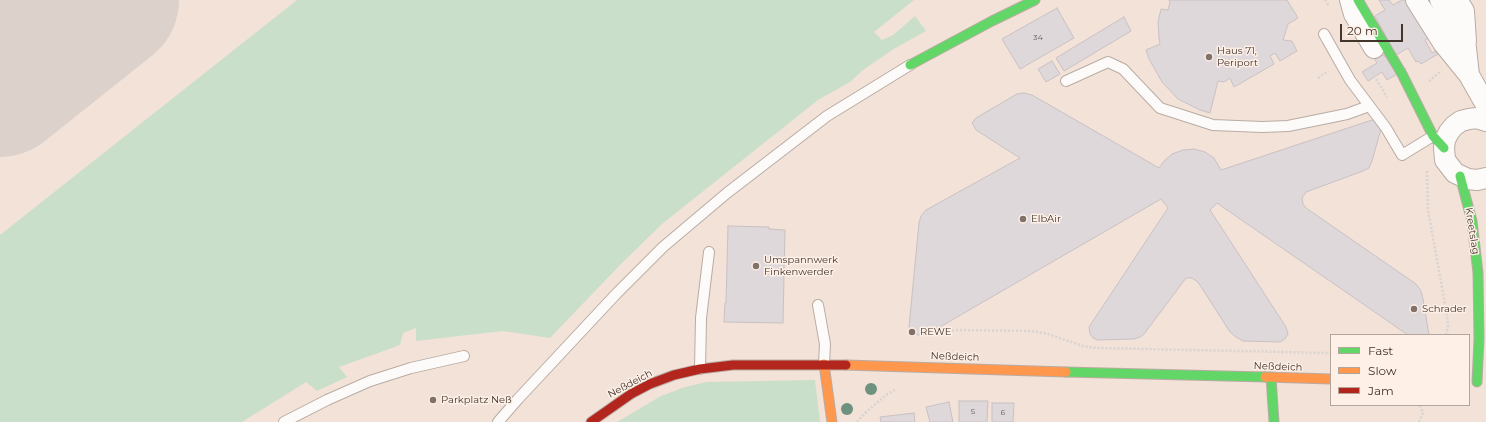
<!DOCTYPE html>
<html>
<head>
<meta charset="utf-8">
<style>
  body { margin:0 }
  #map { position:relative; width:1486px; height:422px; overflow:hidden; background:#f2e2d8; font-family:Montserrat,sans-serif }
  canvas { display:block }
  .legend { position:absolute; left:1330px; top:334px; width:140px; height:72px; box-sizing:border-box; background:#fef0e7; border:1px solid #b3a59c; margin:0; padding:5px 7px; list-style:none; font-size:12px; color:#42352c }
  .legend li { display:flex; align-items:center; gap:8px; height:20px }
  .legend b { width:20px; border:1px solid #b3a59c }
  .scale { position:absolute; left:1340px; top:24px; width:63px; height:18px; box-sizing:border-box; border:2px solid #42352c; border-top:0; padding-left:5px; font-size:12px; line-height:14px; white-space:nowrap; color:#42352c; -webkit-text-stroke:3px #fef0e7; paint-order:stroke }
</style>
</head>
<body>
<div id="map">
<canvas width="1486" height="422"></canvas>
<ul class="legend">
<li><b style="height:5px;background:#63d668"></b>Fast</li>
<li><b style="height:5px;background:#ff974d"></b>Slow</li>
<li><b style="height:5px;background:#b3261e"></b>Jam</li>
</ul>
<div class="scale">20 m</div>
</div>
<script>
const g = document.querySelector('canvas').getContext('2d');
g.lineJoin = 'round';
function fill(path, color) {
  g.fillStyle = color;
  g.fill(path, 'evenodd');
}
function toPath(rows) {
  const path = new Path2D();
  for (const r of rows) {
    path.moveTo(r[0], r[1]);
    for (let i = 2; i < r.length; i += 2) path.lineTo(r[i], r[i + 1]);
  }
  return path;
}
function trace(path, color, width, dash) {
  g.strokeStyle = color;
  g.lineWidth = width;
  g.lineCap = dash ? 'butt' : 'round';
  g.setLineDash(dash || []);
  g.stroke(path);
}
function drawText(font, color, halo, rows, align = 'center') {
  g.font = font + ' Montserrat,sans-serif';
  g.lineWidth = 3;
  g.setLineDash([]);
  g.textBaseline = 'middle';
  g.strokeStyle = halo;
  g.fillStyle = color;
  for (const [text, x, y, turn = 0] of rows) {
    g.save();
    g.translate(x, y);
    g.rotate((+turn || 0) * Math.PI / 180);
    g.textAlign = isNaN(turn) ? turn : align;
    if (halo) g.strokeText(text, 0, 0);
    g.fillText(text, 0, 0);
    g.restore();
  }
}
const green = toPath([
  [297,0,914,0,874,32,882,40,893,35,915,16,926,31,892,50,863,70,850,82,818,100,662,224,620,265,550,338,503,331,416,341,416,328,403,333,400,345,339,367,347,377,317,391,306,382,242,422,0,422,0,235],
  [815,380,820,422,617,422,661,396,685,387,707,382]
]);
const runway = toPath([
  [0,86,108,0]
]);
const building = toPath([
  [1169,0,1287,0,1298,18,1288,24,1283,40,1292,41,1297,51,1280,61,1275,53,1270,56,1274,64,1234,87,1230,78,1224,82,1218,81,1210,113,1200,110,1178,99,1162,82,1149,59,1146,50,1160,44,1159,38,1158,22,1161,9,1168,10,1170,2,1169,0],
  [1379,0,1389,0,1393,5,1402,0,1407,0,1429,37,1425,40,1432,53,1436,51,1438,54,1421,64,1418,61,1416,62,1408,48,1396,55,1375,16,1385,10,1379,0],
  [1057,8,1074,38,1020,69,1002,39,1057,8],
  [1124,17,1131,31,1064,71,1056,58,1124,17],
  [1366,45,1406,69,1387,80,1382,72,1368,81,1362,72,1377,63,1366,45],
  [1052,61,1060,74,1046,82,1038,69,1052,61],
  [1024,93,1032,95,1159,168,1164,161,1172,154,1183,150,1194,149,1205,152,1214,158,1221,170,1372,120,1378,123,1381,129,1372,161,1369,168,1363,171,1306,192,1302,198,1303,204,1306,208,1416,284,1421,291,1423,299,1429,335,1408,335,1217,203,1210,210,1286,327,1288,334,1285,339,1280,342,1243,341,1236,337,1230,332,1198,282,1192,278,1186,278,1144,334,1140,337,1134,339,1097,340,1093,338,1090,334,1089,327,1168,208,1161,199,926,335,918,335,912,332,909,327,919,223,921,216,926,210,1020,158,976,130,972,123,976,118,1017,94,1024,93],
  [728,226,769,227,769,229,785,230,783,323,724,322,725,303,726,303,728,226],
  [959,401,988,401,987,422,959,422,959,401],
  [949,402,953,422,930,422,926,407,949,402],
  [992,403,1014,403,1013,422,992,422,992,403],
  [914,413,915,422,881,422,880,417,914,413]
]);
const path = toPath([
  [1325,0,1329,6],
  [1370,69,1387,97],
  [1318,78,1328,71],
  [1429,81,1440,72],
  [1427,171,1428,210,1447,315,1448,327,1446,335],
  [944,331,958,330,1032,331,1048,334,1083,346,1097,348,1331,353],
  [857,422,865,413,886,395,896,389],
  [1419,422,1423,413,1420,405]
]);
const lane = toPath([
  [1324,34,1350,80,1386,128,1402,155,1433,136],
  [1066,81,1108,62,1123,69,1160,108,1213,125,1262,127,1288,126,1347,114,1369,106],
  [818,305,825,344,824,364],
  [700,369,701,318,709,252],
  [284,422,327,400,370,381,411,368,464,356],
  [498,422,518,399,617,293,663,247,727,193,827,116,910,65]
]);
const street = toPath([
  [1350,0,1354,14,1374,48],
  [1416,0,1443,43,1469,75,1486,105],
  [1440,0,1466,48,1469,75],
  [1457,0,1464,11,1466,42],
  [1486,121,1477,118,1469,119,1461,121,1454,126,1449,132,1445,140,1444,148,1445,160,1455,173,1468,179,1477,180,1486,178]
]);
const fast = toPath([
  [1358,0,1402,74,1433,136,1444,148],
  [910,65,992,21,1035,0],
  [1460,176,1472,221,1478,273,1479,339,1477,382],
  [1066,372,1265,377],
  [1271,377,1274,422]
]);
const slow = toPath([
  [824,364,832,422],
  [846,365,1066,372],
  [1265,377,1331,379]
]);
const jam = toPath([
  [591,422,631,394,650,384,674,375,700,369,733,365,846,365]
]);
const trees = [
  [871,389],
  [847,409]
];
const markers = [
  [1209,57,4,"#807268"],
  [1023,219,4,"#807268"],
  [756,266,4,"#807268"],
  [1414,309,4,"#807268"],
  [912,332,4,"#807268"],
  [433,400,4,"#807268"]
];
const numberNames = [
  ["34",1038,38],
  ["5",973,412],
  ["6",1003,413]
];
const poiNames = [
  ["Haus 71,",1217,51],
  ["Periport",1217,63],
  ["ElbAir",1031,219],
  ["Umspannwerk",764,260],
  ["Finkenwerder",764,272],
  ["Schrader",1422,309],
  ["REWE",920,332],
  ["Parkplatz Neß",441,400]
];
const streetNames = [
  ["Kreetslag",1472,231,81],
  ["Neßdeich",955,357,2],
  ["Neßdeich",1278,367,2],
  ["Neßdeich",630,384,-28]
];
fill(green, '#cadfca');
trace(runway, '#dcd2cb', 142);
fill(building, '#dfd8da');
trace(building, '#c8c1c3', 1);
trace(lane, '#b9aca4', 12);
trace(street, '#b9aca4', 22);
trace(fast, '#b9aca4', 11);
trace(slow, '#b9aca4', 11);
trace(jam, '#b9aca4', 11);
trace(path, '#d9d4d1', 2.5, [2, 2]);
trace(lane, '#fdfbf9', 10);
trace(street, '#fdfbf9', 20);
trace(fast, '#63d668', 9);
trace(slow, '#ff974d', 9);
trace(jam, '#b3261e', 9);
g.fillStyle = '#6e927d';
for (const [x, y] of trees) {
  g.beginPath();
  g.arc(x, y, 6, 0, 2 * Math.PI);
  g.fill();
}
for (const [x, y, r, color] of markers) {
  const dot = new Path2D();
  dot.arc(x, y, r, 0, 2 * Math.PI);
  g.fillStyle = color;
  g.fill(dot);
  trace(dot, '#fef0e7', 1.5);
}
drawText('8px', '#695e58', null, numberNames);
drawText('10px', '#42352c', '#fef0e7', poiNames, 'left');
drawText('10px', '#42352c', '#fef0e7', streetNames);
</script>
</body>
</html>
